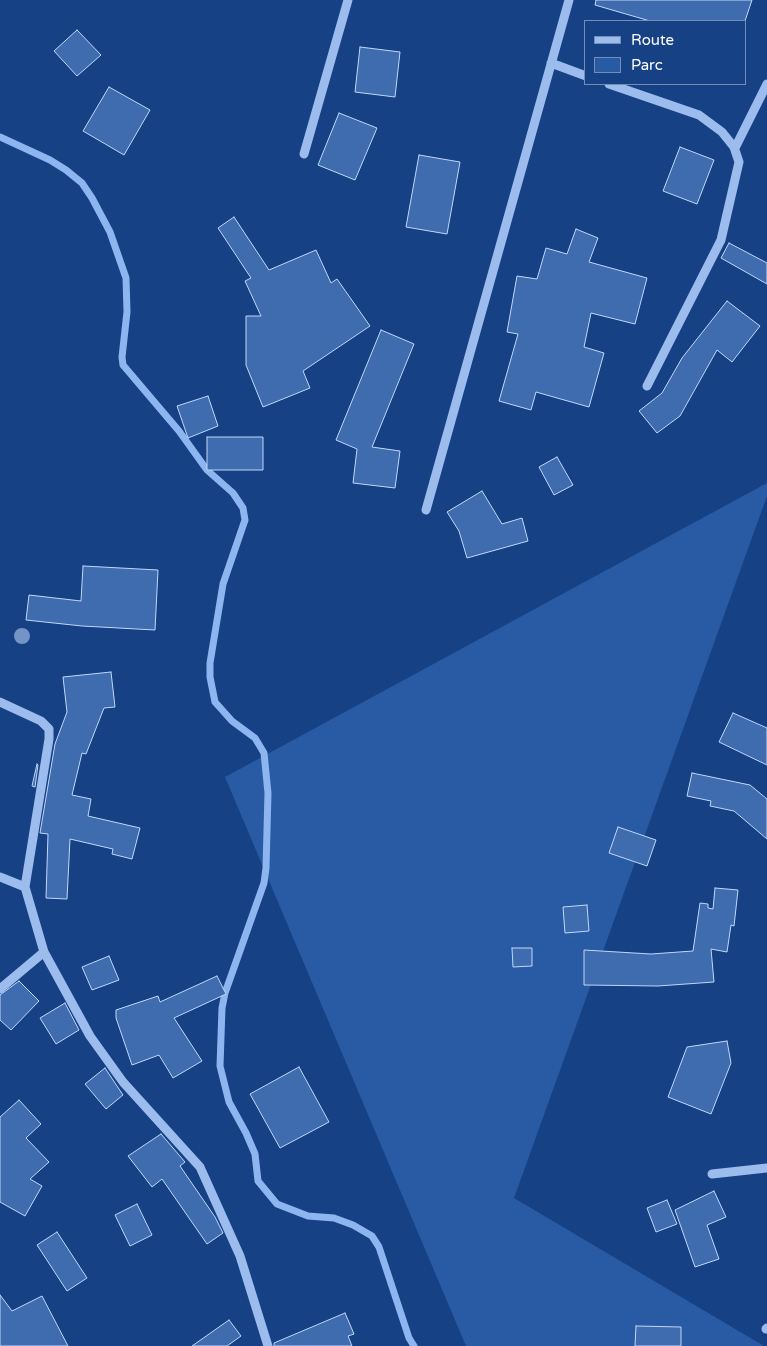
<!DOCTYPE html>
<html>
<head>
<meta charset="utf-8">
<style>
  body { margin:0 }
  #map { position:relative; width:767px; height:1346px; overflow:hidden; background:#164185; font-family:"Varela Round",sans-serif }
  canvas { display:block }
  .legend { position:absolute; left:584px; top:20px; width:162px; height:65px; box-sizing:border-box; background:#164185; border:1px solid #738db6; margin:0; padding:6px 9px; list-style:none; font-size:15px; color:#fff }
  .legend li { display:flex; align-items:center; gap:10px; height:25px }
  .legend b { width:25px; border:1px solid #738db6 }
</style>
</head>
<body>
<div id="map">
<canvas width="767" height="1346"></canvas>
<ul class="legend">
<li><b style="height:6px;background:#9bbced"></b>Route</li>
<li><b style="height:14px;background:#295aa4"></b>Parc</li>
</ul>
</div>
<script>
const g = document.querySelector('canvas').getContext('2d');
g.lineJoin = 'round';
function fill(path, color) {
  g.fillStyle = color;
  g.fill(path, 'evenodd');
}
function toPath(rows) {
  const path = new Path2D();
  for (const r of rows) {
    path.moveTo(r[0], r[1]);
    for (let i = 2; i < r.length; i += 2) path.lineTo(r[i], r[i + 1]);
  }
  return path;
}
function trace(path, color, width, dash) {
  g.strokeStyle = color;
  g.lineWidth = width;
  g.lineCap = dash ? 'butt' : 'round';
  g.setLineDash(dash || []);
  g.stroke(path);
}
const green = toPath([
  [767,483,767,496,514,1198,764,1346,466,1346,225,777]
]);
const stream = toPath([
  [0,137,50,160,66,170,82,183,92,198,110,232,126,278,127,312,122,357,123,365,179,431,207,470,233,493,243,508,245,520,223,584,210,663,210,677,215,702,232,721,255,738,264,753,268,793,266,868,264,883,225,993,222,1008,220,1066,229,1102,246,1133,255,1154,258,1181,277,1204,308,1216,334,1218,353,1225,372,1236,379,1247,409,1338,414,1346]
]);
const building = toPath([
  [596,0,752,0,745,21,650,21,595,5,596,0],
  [77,30,101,55,77,76,54,51,77,30],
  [360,47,400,52,395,97,355,92,360,47],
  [109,87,150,110,124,155,83,131,109,87],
  [339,113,377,128,355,180,318,165,339,113],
  [680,147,714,160,697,204,663,191,680,147],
  [419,155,460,162,447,234,406,227,419,155],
  [234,217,269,270,316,250,331,283,337,279,370,326,303,371,310,388,263,407,246,365,246,316,261,316,245,281,251,278,218,228,234,217],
  [576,229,598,238,589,262,647,278,635,324,591,313,584,347,604,353,589,407,536,392,531,410,499,401,518,334,507,332,517,276,537,279,546,248,567,254,576,229],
  [729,243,767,263,767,284,721,258,729,243],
  [727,301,760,326,732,362,717,350,680,416,657,433,639,411,662,393,682,358,727,301],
  [381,330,414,344,372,447,400,451,395,488,353,483,357,449,336,440,381,330],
  [208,396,218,426,188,438,177,406,208,396],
  [207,437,263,437,263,470,207,470,207,437],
  [557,457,573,485,554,495,539,467,557,457],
  [482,491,502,524,522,518,528,541,467,558,459,531,447,512,482,491],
  [83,566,158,570,155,630,82,626,26,620,29,595,81,601,83,566],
  [111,672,115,707,104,708,86,754,82,753,72,795,91,799,88,816,140,828,132,859,112,854,113,849,70,839,67,899,46,898,48,834,40,833,55,744,67,712,63,677,111,672],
  [733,713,767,728,767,765,719,742,733,713],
  [37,764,38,765,35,787,32,786,37,764],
  [692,773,750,785,767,799,767,839,734,811,710,806,711,801,687,796,692,773],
  [618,827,656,840,647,866,609,853,618,827],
  [715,888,738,890,734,926,731,925,727,952,711,949,714,982,658,986,584,985,584,950,651,954,693,951,700,903,708,904,708,908,713,909,715,888],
  [587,905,589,931,565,933,563,907,587,905],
  [512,948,532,948,532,966,513,967,512,948],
  [109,956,119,980,92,990,82,967,109,956],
  [217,976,226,994,174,1018,202,1061,173,1078,159,1055,132,1065,116,1018,116,1010,158,996,160,1002,217,976],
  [19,981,39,1001,11,1030,0,1020,0,995,19,981],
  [65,1003,79,1030,56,1044,40,1018,65,1003],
  [727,1041,731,1063,711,1114,668,1097,687,1047,727,1041],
  [299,1067,329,1122,280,1148,250,1094,299,1067],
  [105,1068,123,1095,106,1109,85,1084,105,1068],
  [19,1100,41,1124,26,1138,49,1162,30,1179,42,1186,25,1216,0,1202,0,1117,19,1100],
  [161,1134,185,1162,180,1166,215,1217,223,1233,207,1244,162,1179,152,1187,128,1156,161,1134],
  [714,1191,726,1217,707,1225,719,1259,695,1267,675,1210,714,1191],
  [667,1200,677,1224,656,1232,647,1208,667,1200],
  [137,1204,152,1235,130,1246,115,1215,137,1204],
  [57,1232,87,1278,67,1291,37,1245,57,1232],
  [0,1295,12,1311,42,1296,68,1346,0,1346,0,1295],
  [345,1313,354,1334,348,1336,352,1346,274,1346,274,1343,345,1313],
  [229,1320,241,1336,227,1346,192,1346,229,1320],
  [636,1326,681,1327,681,1346,635,1346,636,1326]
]);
const minor = toPath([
  [551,63,586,76],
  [609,84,699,115,722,132,734,147,739,162,721,240,647,386],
  [735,148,767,84],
  [304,154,348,0],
  [426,510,569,0],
  [0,702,41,721,49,729,49,739,25,887,44,952,90,1036,123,1082,200,1167,240,1256,268,1346],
  [0,877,25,887],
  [0,989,44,952],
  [712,1174,767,1168],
  [766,1329,767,1328]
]);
const trees = [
  [22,636]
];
fill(green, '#295aa4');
trace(stream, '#8db6f0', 7);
fill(building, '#3f6baf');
trace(building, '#c0d8fa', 1);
trace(minor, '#9bbced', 9);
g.fillStyle = '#7494c5';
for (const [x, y] of trees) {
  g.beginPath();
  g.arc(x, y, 8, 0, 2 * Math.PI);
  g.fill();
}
</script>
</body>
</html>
